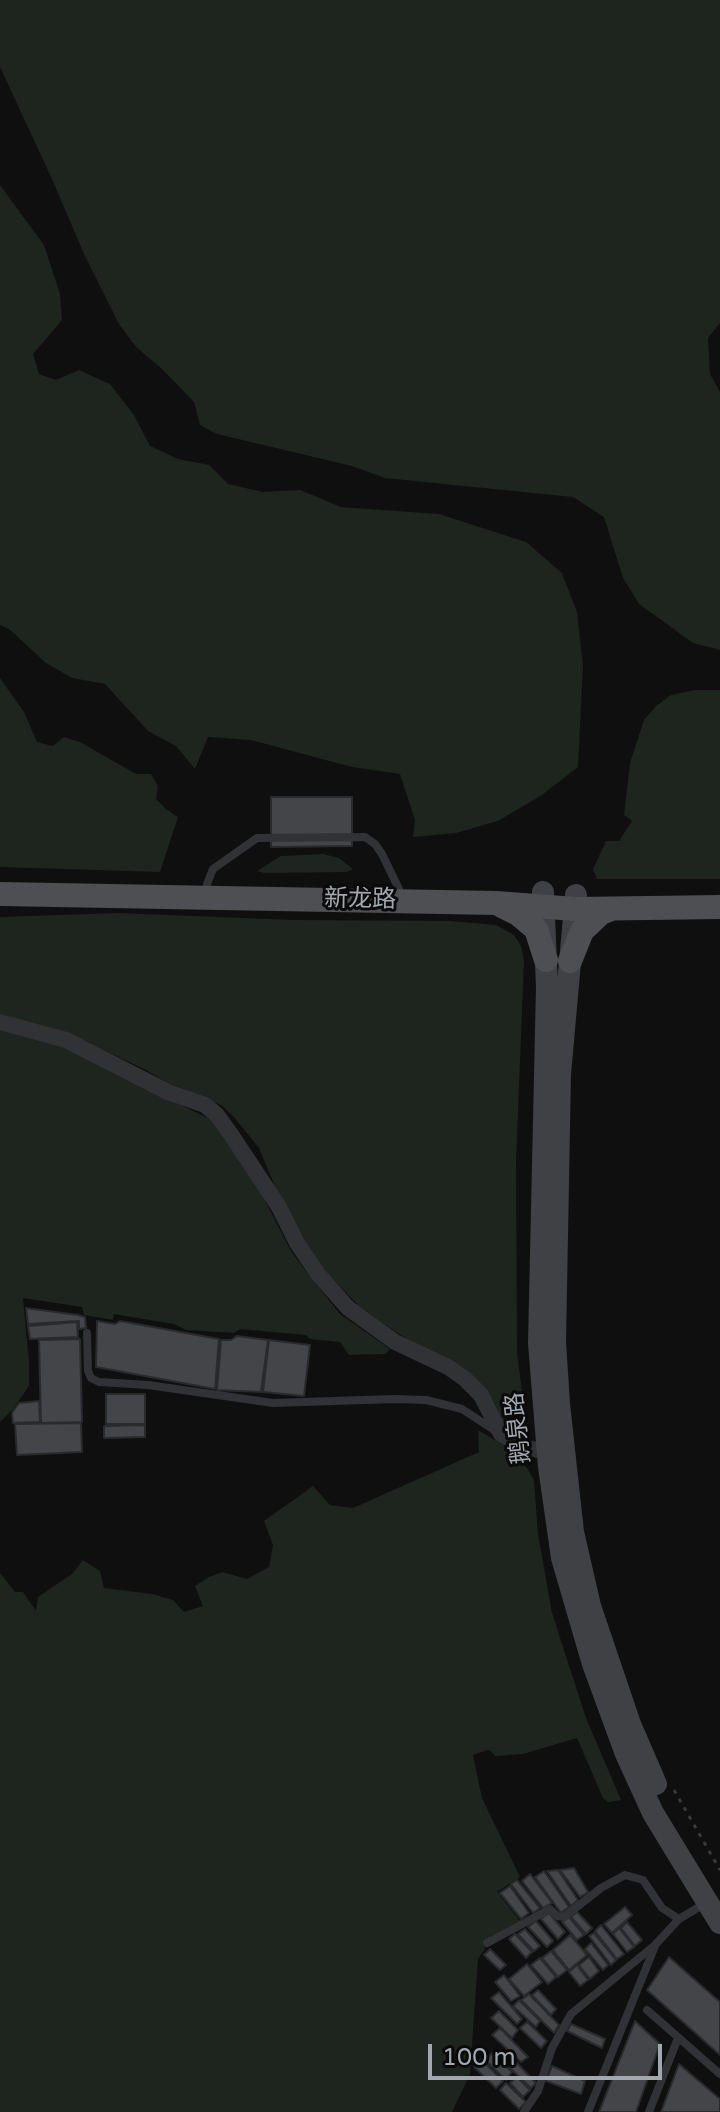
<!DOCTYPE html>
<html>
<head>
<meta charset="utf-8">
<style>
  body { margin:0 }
  #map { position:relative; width:720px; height:2112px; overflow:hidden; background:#0f0f10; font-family:"Varela Round",sans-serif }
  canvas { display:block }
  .scale { position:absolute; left:428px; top:2044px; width:234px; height:36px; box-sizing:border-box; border:4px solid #a2a8af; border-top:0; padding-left:10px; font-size:24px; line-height:28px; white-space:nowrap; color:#a2a8af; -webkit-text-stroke:6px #0a0a0b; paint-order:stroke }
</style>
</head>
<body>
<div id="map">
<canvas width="720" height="2112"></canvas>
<div class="scale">100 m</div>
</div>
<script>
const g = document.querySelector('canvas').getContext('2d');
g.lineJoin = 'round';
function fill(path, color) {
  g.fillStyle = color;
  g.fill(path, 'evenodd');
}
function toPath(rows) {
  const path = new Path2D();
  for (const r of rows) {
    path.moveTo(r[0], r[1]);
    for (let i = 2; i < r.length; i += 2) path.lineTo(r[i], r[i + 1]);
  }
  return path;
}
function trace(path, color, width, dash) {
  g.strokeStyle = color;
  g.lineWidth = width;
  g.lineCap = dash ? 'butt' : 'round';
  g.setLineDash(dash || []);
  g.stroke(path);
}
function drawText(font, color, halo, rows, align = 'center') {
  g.font = font + ' "Varela Round","Noto Sans SC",sans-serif';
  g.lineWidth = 6;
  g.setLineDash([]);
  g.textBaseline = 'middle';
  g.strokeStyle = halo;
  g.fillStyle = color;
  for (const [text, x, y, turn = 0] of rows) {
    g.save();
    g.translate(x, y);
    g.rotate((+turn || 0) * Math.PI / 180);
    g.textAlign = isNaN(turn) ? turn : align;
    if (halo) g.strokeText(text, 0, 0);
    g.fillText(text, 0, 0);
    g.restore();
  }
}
const green = toPath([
  [0,0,720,0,720,323,708,338,710,374,720,392,720,650,693,643,639,604,623,578,604,517,573,497,385,478,352,466,217,434,200,425,194,402,161,368,136,347,119,324,84,254,52,179,0,67],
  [0,185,44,245,60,294,62,320,33,354,39,374,56,380,79,370,110,384,134,415,150,446,178,459,209,465,228,484,263,492,300,490,341,507,439,514,526,542,562,573,577,612,583,666,578,767,542,795,498,821,456,833,413,837,415,820,400,774,352,767,251,740,208,737,195,769,176,746,148,731,105,684,72,678,46,663,9,629,0,625],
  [0,678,24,712,37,742,53,746,64,737,80,742,136,774,151,774,158,786,156,799,166,809,178,817,160,872,0,867],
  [695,690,720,690,720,879,597,879,593,869,606,841,619,841,632,821,624,815,630,763,644,720,656,706,671,695],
  [323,854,339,858,353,869,347,872,264,873,257,871,281,856],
  [118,913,294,920,450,921,496,925,514,935,521,946,524,960,516,1163,517,1352,527,1431,519,1434,509,1433,494,1402,484,1389,381,1322,358,1305,327,1273,312,1254,276,1189,259,1148,233,1116,221,1105,166,1082,146,1070,65,1032,0,1014,0,917],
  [0,1028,57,1042,215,1122,258,1187,291,1251,308,1274,340,1314,390,1349,385,1354,349,1355,340,1342,310,1339,306,1335,240,1329,234,1333,186,1330,174,1324,114,1314,113,1320,84,1315,82,1307,23,1298,29,1362,29,1386,13,1409,0,1422],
  [478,1430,503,1445,527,1468,534,1480,538,1534,552,1613,586,1718,621,1800,608,1802,603,1798,577,1738,523,1754,495,1756,491,1751,487,1750,473,1755,482,1798,520,1877,497,1892,520,1921,487,1939,484,1942,485,1949,478,1959,470,2074,452,2112,0,2112,0,1573,15,1592,23,1592,36,1611,38,1597,72,1574,83,1560,100,1571,104,1588,152,1594,173,1600,184,1612,203,1606,195,1586,209,1577,223,1572,247,1579,269,1567,273,1545,264,1521,313,1486,330,1505,353,1508,479,1452]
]);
const building = toPath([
  [271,797,352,797,352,846,271,847,271,797],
  [26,1308,78,1315,85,1317,86,1328,79,1329,79,1321,28,1324,26,1308],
  [97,1321,115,1324,120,1321,219,1339,215,1389,96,1367,97,1321],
  [77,1322,78,1337,30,1339,28,1326,77,1322],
  [237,1336,268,1340,261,1392,217,1390,221,1340,231,1340,237,1336],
  [80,1339,82,1422,41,1423,39,1340,80,1339],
  [269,1340,310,1345,304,1396,263,1392,269,1340],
  [106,1394,145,1394,145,1424,106,1424,106,1394],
  [39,1401,40,1422,13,1423,12,1413,19,1403,39,1401],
  [81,1423,82,1452,17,1455,15,1424,81,1423],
  [145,1425,145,1437,104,1438,104,1426,145,1425],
  [574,1868,588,1892,580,1897,560,1870,574,1868],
  [558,1870,578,1900,571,1906,547,1871,558,1870],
  [544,1871,569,1907,561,1913,535,1877,544,1871],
  [530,1874,552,1903,543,1908,522,1881,530,1874],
  [517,1880,540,1908,533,1913,511,1884,517,1880],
  [510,1886,529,1913,521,1919,500,1893,510,1886],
  [625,1907,632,1915,612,1933,604,1924,625,1907],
  [577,1912,592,1928,586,1934,571,1917,577,1912],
  [549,1913,565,1932,558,1939,541,1919,549,1913],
  [569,1917,584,1935,577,1940,562,1922,569,1917],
  [536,1921,553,1941,547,1947,528,1927,536,1921],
  [627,1922,642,1940,635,1946,621,1928,627,1922],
  [601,1925,624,1954,617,1959,595,1931,601,1925],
  [619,1928,634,1947,627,1952,613,1934,619,1928],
  [525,1929,540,1946,534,1951,518,1934,525,1929],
  [594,1933,616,1960,611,1965,589,1936,594,1933],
  [515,1934,532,1952,526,1958,509,1939,515,1934],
  [570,1935,587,1955,569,1970,553,1950,570,1935],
  [591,1943,608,1965,603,1970,585,1949,591,1943],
  [490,1949,506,1965,500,1970,484,1955,490,1949],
  [551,1951,567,1970,558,1977,542,1958,551,1951],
  [589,1957,599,1971,590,1979,579,1965,589,1957],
  [669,1957,720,2002,720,2055,647,1990,669,1957],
  [540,1958,556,1977,548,1984,531,1965,540,1958],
  [527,1964,542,1982,524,1996,509,1979,527,1964],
  [577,1965,588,1980,580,1986,569,1972,577,1965],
  [504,1975,520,1996,511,2001,495,1982,504,1975],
  [538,1990,556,2009,551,2015,532,1995,538,1990],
  [499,1992,522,2019,517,2024,491,1998,499,1992],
  [529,1994,559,2025,554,2033,521,2000,529,1994],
  [519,2000,540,2021,536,2027,513,2006,519,2000],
  [499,2011,518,2030,512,2038,491,2018,499,2011],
  [635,2021,660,2044,636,2112,599,2112,635,2021],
  [527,2022,547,2041,541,2048,520,2028,527,2022],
  [571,2024,605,2039,602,2048,567,2031,571,2024],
  [500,2028,528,2057,521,2062,492,2035,500,2028],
  [492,2053,512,2072,506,2080,485,2060,492,2053],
  [481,2059,503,2081,496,2088,474,2067,481,2059],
  [516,2062,536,2083,531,2088,510,2068,516,2062],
  [679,2064,720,2099,720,2112,661,2112,679,2064],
  [552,2066,585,2081,581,2094,546,2081,552,2066],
  [517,2077,530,2090,523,2097,510,2083,517,2077],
  [506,2083,526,2102,519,2109,500,2090,506,2083]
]);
const path = toPath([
  [674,1790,720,1870]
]);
const lane = toPath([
  [207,884,213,869,257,838,365,837,375,844,382,854,399,889],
  [87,1333,88,1371,91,1378,99,1382,148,1385,273,1403,395,1399,426,1400,462,1409,494,1430],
  [487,1943,550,1909,557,1916,564,1917,601,1888,625,1875,643,1880,662,1908,679,1919],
  [647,2010,720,2074],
  [524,2112,538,2091,552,2048,571,2014,655,1945,679,1919,706,1903],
  [588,2112,655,1946],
  [649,2112,678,2038]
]);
const street = toPath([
  [0,1022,66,1040,168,1092,205,1105,217,1115,232,1136,279,1207,297,1243,318,1274,348,1308,395,1342,448,1367,465,1379,481,1395,501,1434,523,1447,548,1452]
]);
const secondary = toPath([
  [543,892,547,987,539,1343,549,1467,562,1558,593,1664,626,1754,653,1813,720,1923],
  [576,895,560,1074,555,1342,559,1404,573,1532,590,1606,630,1724,656,1784]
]);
const primary = toPath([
  [0,894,496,903,575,909,720,907],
  [502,906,518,914,536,929,546,960],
  [570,961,582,931,601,913,611,909]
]);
const streetNames = [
  ["新龙路",360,900,1],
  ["鹅泉路",519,1428,-96]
];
fill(green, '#1e241e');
fill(building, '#434548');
trace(building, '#292a2c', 2);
trace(path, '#37393b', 3, [4, 6]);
trace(lane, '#313235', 8);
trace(street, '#313235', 16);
trace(secondary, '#3f4144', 22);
trace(primary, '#4d4f53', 24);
drawText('24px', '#a2a8af', '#0a0a0b', streetNames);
</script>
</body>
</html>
